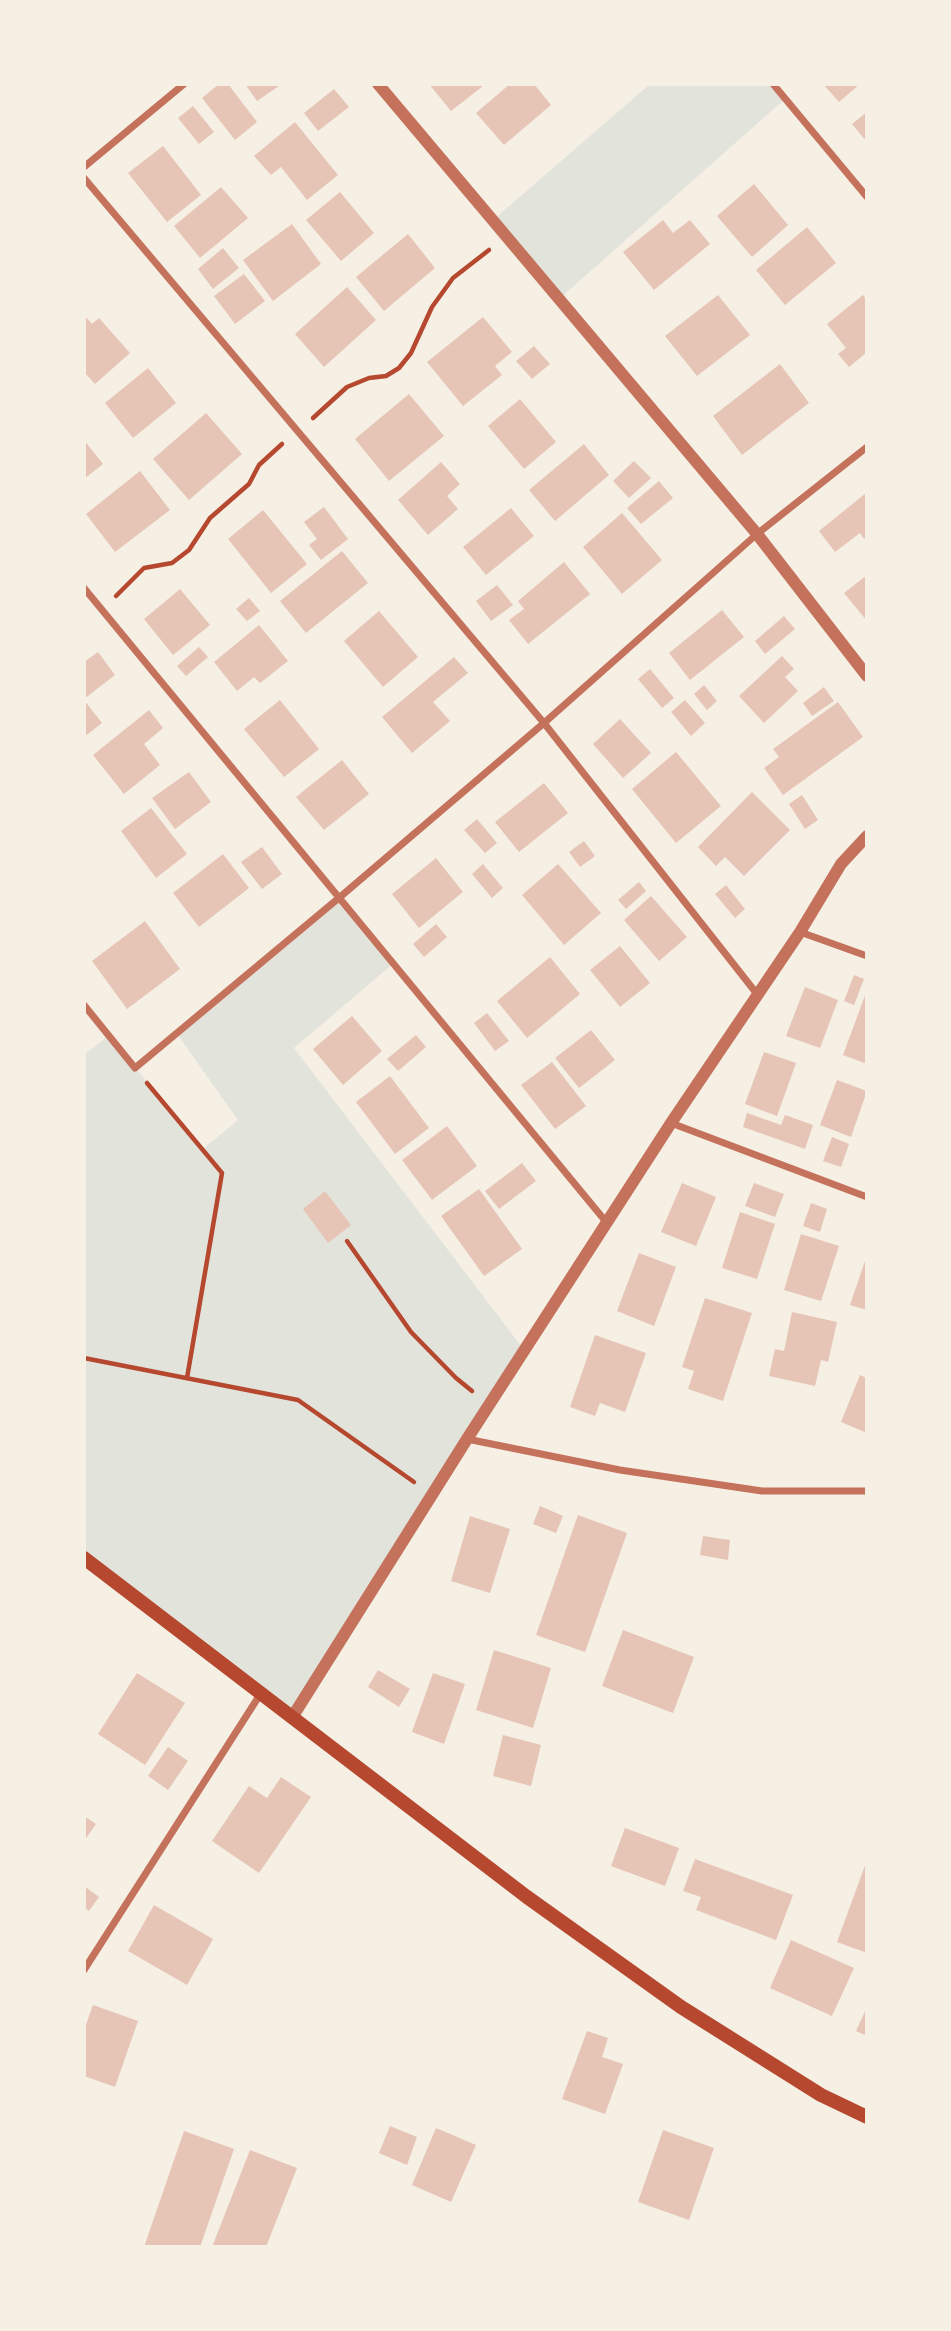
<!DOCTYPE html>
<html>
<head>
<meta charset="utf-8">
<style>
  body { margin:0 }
  #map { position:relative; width:951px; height:2331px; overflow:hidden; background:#f6efe4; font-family:Inter,sans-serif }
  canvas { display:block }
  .frame { position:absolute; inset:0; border:86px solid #f6efe4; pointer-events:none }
</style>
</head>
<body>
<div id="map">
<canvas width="951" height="2331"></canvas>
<div class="frame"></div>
</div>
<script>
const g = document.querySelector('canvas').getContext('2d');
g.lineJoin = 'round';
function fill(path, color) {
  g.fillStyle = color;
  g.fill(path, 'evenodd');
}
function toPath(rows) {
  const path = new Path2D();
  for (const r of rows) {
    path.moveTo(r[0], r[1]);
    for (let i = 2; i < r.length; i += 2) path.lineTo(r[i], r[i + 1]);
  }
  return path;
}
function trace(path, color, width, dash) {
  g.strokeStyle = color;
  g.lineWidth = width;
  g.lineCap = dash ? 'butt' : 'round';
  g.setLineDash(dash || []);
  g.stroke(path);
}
const green = toPath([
  [650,84,773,84,785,99,559,299,493,220],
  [340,897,394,963,294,1048,525,1351,293,1716,84,1558,84,1055,109,1035,202,1150,238,1120,177,1034]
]);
const building = toPath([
  [219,84,228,84,257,122,235,140,202,98],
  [245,84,282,84,257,101],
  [429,84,481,84,483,86,451,111],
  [510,84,534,84,551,105,504,145,476,113],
  [823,84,860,84,839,102],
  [334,89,349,107,318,131,304,113],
  [193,106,214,132,199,144,178,118],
  [867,112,867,142,852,124],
  [295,122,338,175,307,200,281,167,271,175,254,156],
  [163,146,201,195,167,222,128,173],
  [754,184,788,225,752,257,717,216],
  [221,187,248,218,200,258,174,226],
  [340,192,374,233,341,261,306,220],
  [663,220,673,233,690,220,710,244,654,290,623,252],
  [292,224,321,264,273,301,243,260],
  [807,227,836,263,785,305,756,270],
  [408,234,435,268,384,311,356,277],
  [223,248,239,268,213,289,198,269],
  [244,274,265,301,235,324,214,296],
  [347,287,376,320,324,367,295,334],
  [718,295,750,335,697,376,665,336],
  [863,295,867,300,867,352,849,367,838,354,846,348,827,324],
  [84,315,92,324,99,318,130,353,95,384,84,372],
  [483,317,512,352,495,366,502,375,463,406,427,362],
  [534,346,550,364,532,379,516,361],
  [780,364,809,403,742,455,713,416],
  [148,368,176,403,133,438,105,403],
  [409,394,444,436,389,481,355,439],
  [520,399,556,442,524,469,488,426],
  [206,413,242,454,189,500,153,459],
  [84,440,103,464,84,479],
  [584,444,609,475,555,521,529,490],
  [634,461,651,478,629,498,613,481],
  [441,462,460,484,447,496,458,509,428,535,398,500],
  [140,471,170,510,115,552,86,514],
  [659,481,673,498,641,524,627,508],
  [866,493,867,536,864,539,860,533,835,552,819,531],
  [324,507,348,539,321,560,309,545,317,539,304,522],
  [511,508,534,536,486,575,463,547],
  [263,510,307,564,271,593,228,539],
  [622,513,662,560,622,594,583,547],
  [342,551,368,583,306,633,280,601],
  [564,562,590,594,528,644,509,620,524,609,518,601],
  [867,575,867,621,844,593],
  [497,585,513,605,491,621,476,601],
  [180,589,210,625,173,655,144,619],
  [249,598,260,611,247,621,236,609],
  [722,610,744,637,690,680,669,653],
  [379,611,418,657,383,687,344,641],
  [784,616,795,629,765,654,755,641],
  [259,625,288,661,260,683,254,677,237,691,214,662],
  [199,647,208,657,186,676,177,666],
  [98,652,115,675,84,699,84,662],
  [782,656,794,669,785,677,798,691,764,723,739,696],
  [454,657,468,673,433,702,450,721,412,753,382,717],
  [650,669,674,698,662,708,638,679],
  [704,685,717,701,707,710,694,694],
  [824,687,834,701,812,716,803,703],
  [84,700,102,723,84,737],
  [280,700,319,749,284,777,244,729],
  [685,700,705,723,691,736,671,712],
  [838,702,863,737,783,795,764,768,779,757,773,749],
  [149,710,163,728,144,744,160,765,124,794,93,755],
  [620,719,651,753,623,778,593,744],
  [676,752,721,806,676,843,632,789],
  [342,760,369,794,324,830,296,797],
  [189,772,211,802,175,829,152,798],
  [544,783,568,813,519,852,495,822],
  [752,792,790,830,744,876,725,857,716,866,698,847],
  [802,795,818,820,805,829,789,804],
  [151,808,187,854,156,878,121,831],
  [477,819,497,843,485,853,464,830],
  [584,841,595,856,580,867,569,852],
  [262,847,282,874,262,889,241,862],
  [223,854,249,888,199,927,173,893],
  [436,858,463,892,419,928,392,894],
  [483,864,503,888,492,898,472,874],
  [558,864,601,913,564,945,522,895],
  [639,882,646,891,626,909,618,900],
  [726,885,745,909,735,918,715,894],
  [651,896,687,937,659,961,624,920],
  [145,921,180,969,127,1009,92,961],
  [436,924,447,937,424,957,413,944],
  [620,946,650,983,620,1007,590,970],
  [550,957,580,994,527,1038,497,1001],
  [854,975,864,979,854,1005,844,1001],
  [805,987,838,1000,820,1048,786,1036],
  [867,990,867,1064,843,1055],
  [487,1013,509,1041,495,1051,474,1023],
  [352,1016,382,1051,343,1085,313,1049],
  [591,1030,615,1060,579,1088,555,1058],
  [416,1035,426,1047,398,1071,387,1059],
  [764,1052,796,1063,777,1116,745,1104],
  [552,1062,586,1106,555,1129,521,1085],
  [390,1076,429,1128,395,1154,356,1102],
  [837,1080,867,1091,851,1137,820,1125],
  [747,1113,781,1125,785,1115,813,1125,805,1149,743,1127],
  [447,1126,477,1166,432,1200,402,1160],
  [832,1137,849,1144,841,1167,823,1161],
  [522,1163,536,1181,499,1209,485,1191],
  [682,1183,716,1197,696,1246,661,1232],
  [754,1183,784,1194,775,1217,745,1206],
  [479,1189,522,1249,484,1276,441,1216],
  [325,1191,351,1225,328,1243,303,1209],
  [811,1203,827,1209,820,1232,803,1226],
  [740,1212,775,1224,757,1279,722,1268],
  [801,1234,839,1246,821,1301,784,1290],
  [639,1253,676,1267,654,1326,617,1311],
  [867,1255,867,1310,850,1305],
  [705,1298,752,1313,723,1401,688,1389,694,1371,682,1367],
  [792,1312,837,1322,828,1362,821,1360,815,1386,769,1376,775,1349,784,1351],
  [595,1335,646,1353,625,1412,600,1403,595,1416,570,1407],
  [860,1375,867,1378,867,1433,841,1422],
  [540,1506,563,1516,556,1533,533,1524],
  [578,1515,627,1533,585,1652,536,1635],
  [470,1516,510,1529,490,1593,451,1581],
  [703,1536,730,1540,728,1560,700,1555],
  [623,1630,694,1657,673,1713,602,1686],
  [494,1650,551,1668,533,1728,476,1710],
  [378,1670,410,1689,399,1707,368,1687],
  [137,1673,185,1703,145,1765,98,1734],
  [433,1673,465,1684,444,1744,412,1732],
  [503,1735,541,1745,531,1786,493,1776],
  [168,1747,188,1761,168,1790,148,1776],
  [281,1777,311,1797,259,1873,212,1841,249,1786,267,1798],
  [84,1816,96,1824,84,1841],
  [625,1828,679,1848,665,1886,611,1866],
  [695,1859,793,1895,776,1940,696,1910,701,1897,683,1891],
  [867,1860,867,1953,837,1942],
  [84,1886,99,1897,89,1911,84,1907],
  [154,1905,213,1939,187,1985,128,1951],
  [791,1940,854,1968,832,2016,770,1988],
  [93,2005,138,2021,115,2087,84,2076,84,2030],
  [867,2007,867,2036,856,2031],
  [587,2031,608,2038,602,2057,623,2064,605,2114,562,2099],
  [390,2126,417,2137,407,2165,379,2153],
  [436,2128,476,2145,451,2202,412,2185],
  [663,2130,714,2148,689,2220,638,2202],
  [184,2131,234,2149,200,2247,144,2247],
  [250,2150,297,2168,266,2247,212,2247]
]);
const path = toPath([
  [313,418,347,387,369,378,386,376,399,368,411,353,432,307,453,278,489,250],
  [116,596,144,568,172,563,189,550,210,518,249,484,259,465,282,444],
  [147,1083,222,1173,187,1378],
  [347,1241,411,1332,456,1378,472,1391],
  [84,1358,298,1400,414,1482]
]);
const minor = toPath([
  [773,84,867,197],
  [84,167,184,84],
  [84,178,544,723,757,994],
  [84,588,607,1223],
  [800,932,867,956],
  [84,1005,135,1068,340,897,544,723,757,534,867,447],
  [671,1123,867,1197],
  [467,1439,620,1470,762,1491,867,1491],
  [84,1970,261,1693]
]);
const tertiary = toPath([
  [378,84,757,534,867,676],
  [293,1716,467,1439,671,1123,800,932,841,864,867,836]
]);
const secondary = toPath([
  [84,1558,527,1897,681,2007,821,2095,867,2117]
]);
fill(green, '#e2e4dc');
fill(building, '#e6c5b7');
trace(path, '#b5482f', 4.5);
trace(minor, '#c5725c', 7);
trace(tertiary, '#c5725c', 12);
trace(secondary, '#b5482f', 14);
</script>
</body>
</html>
